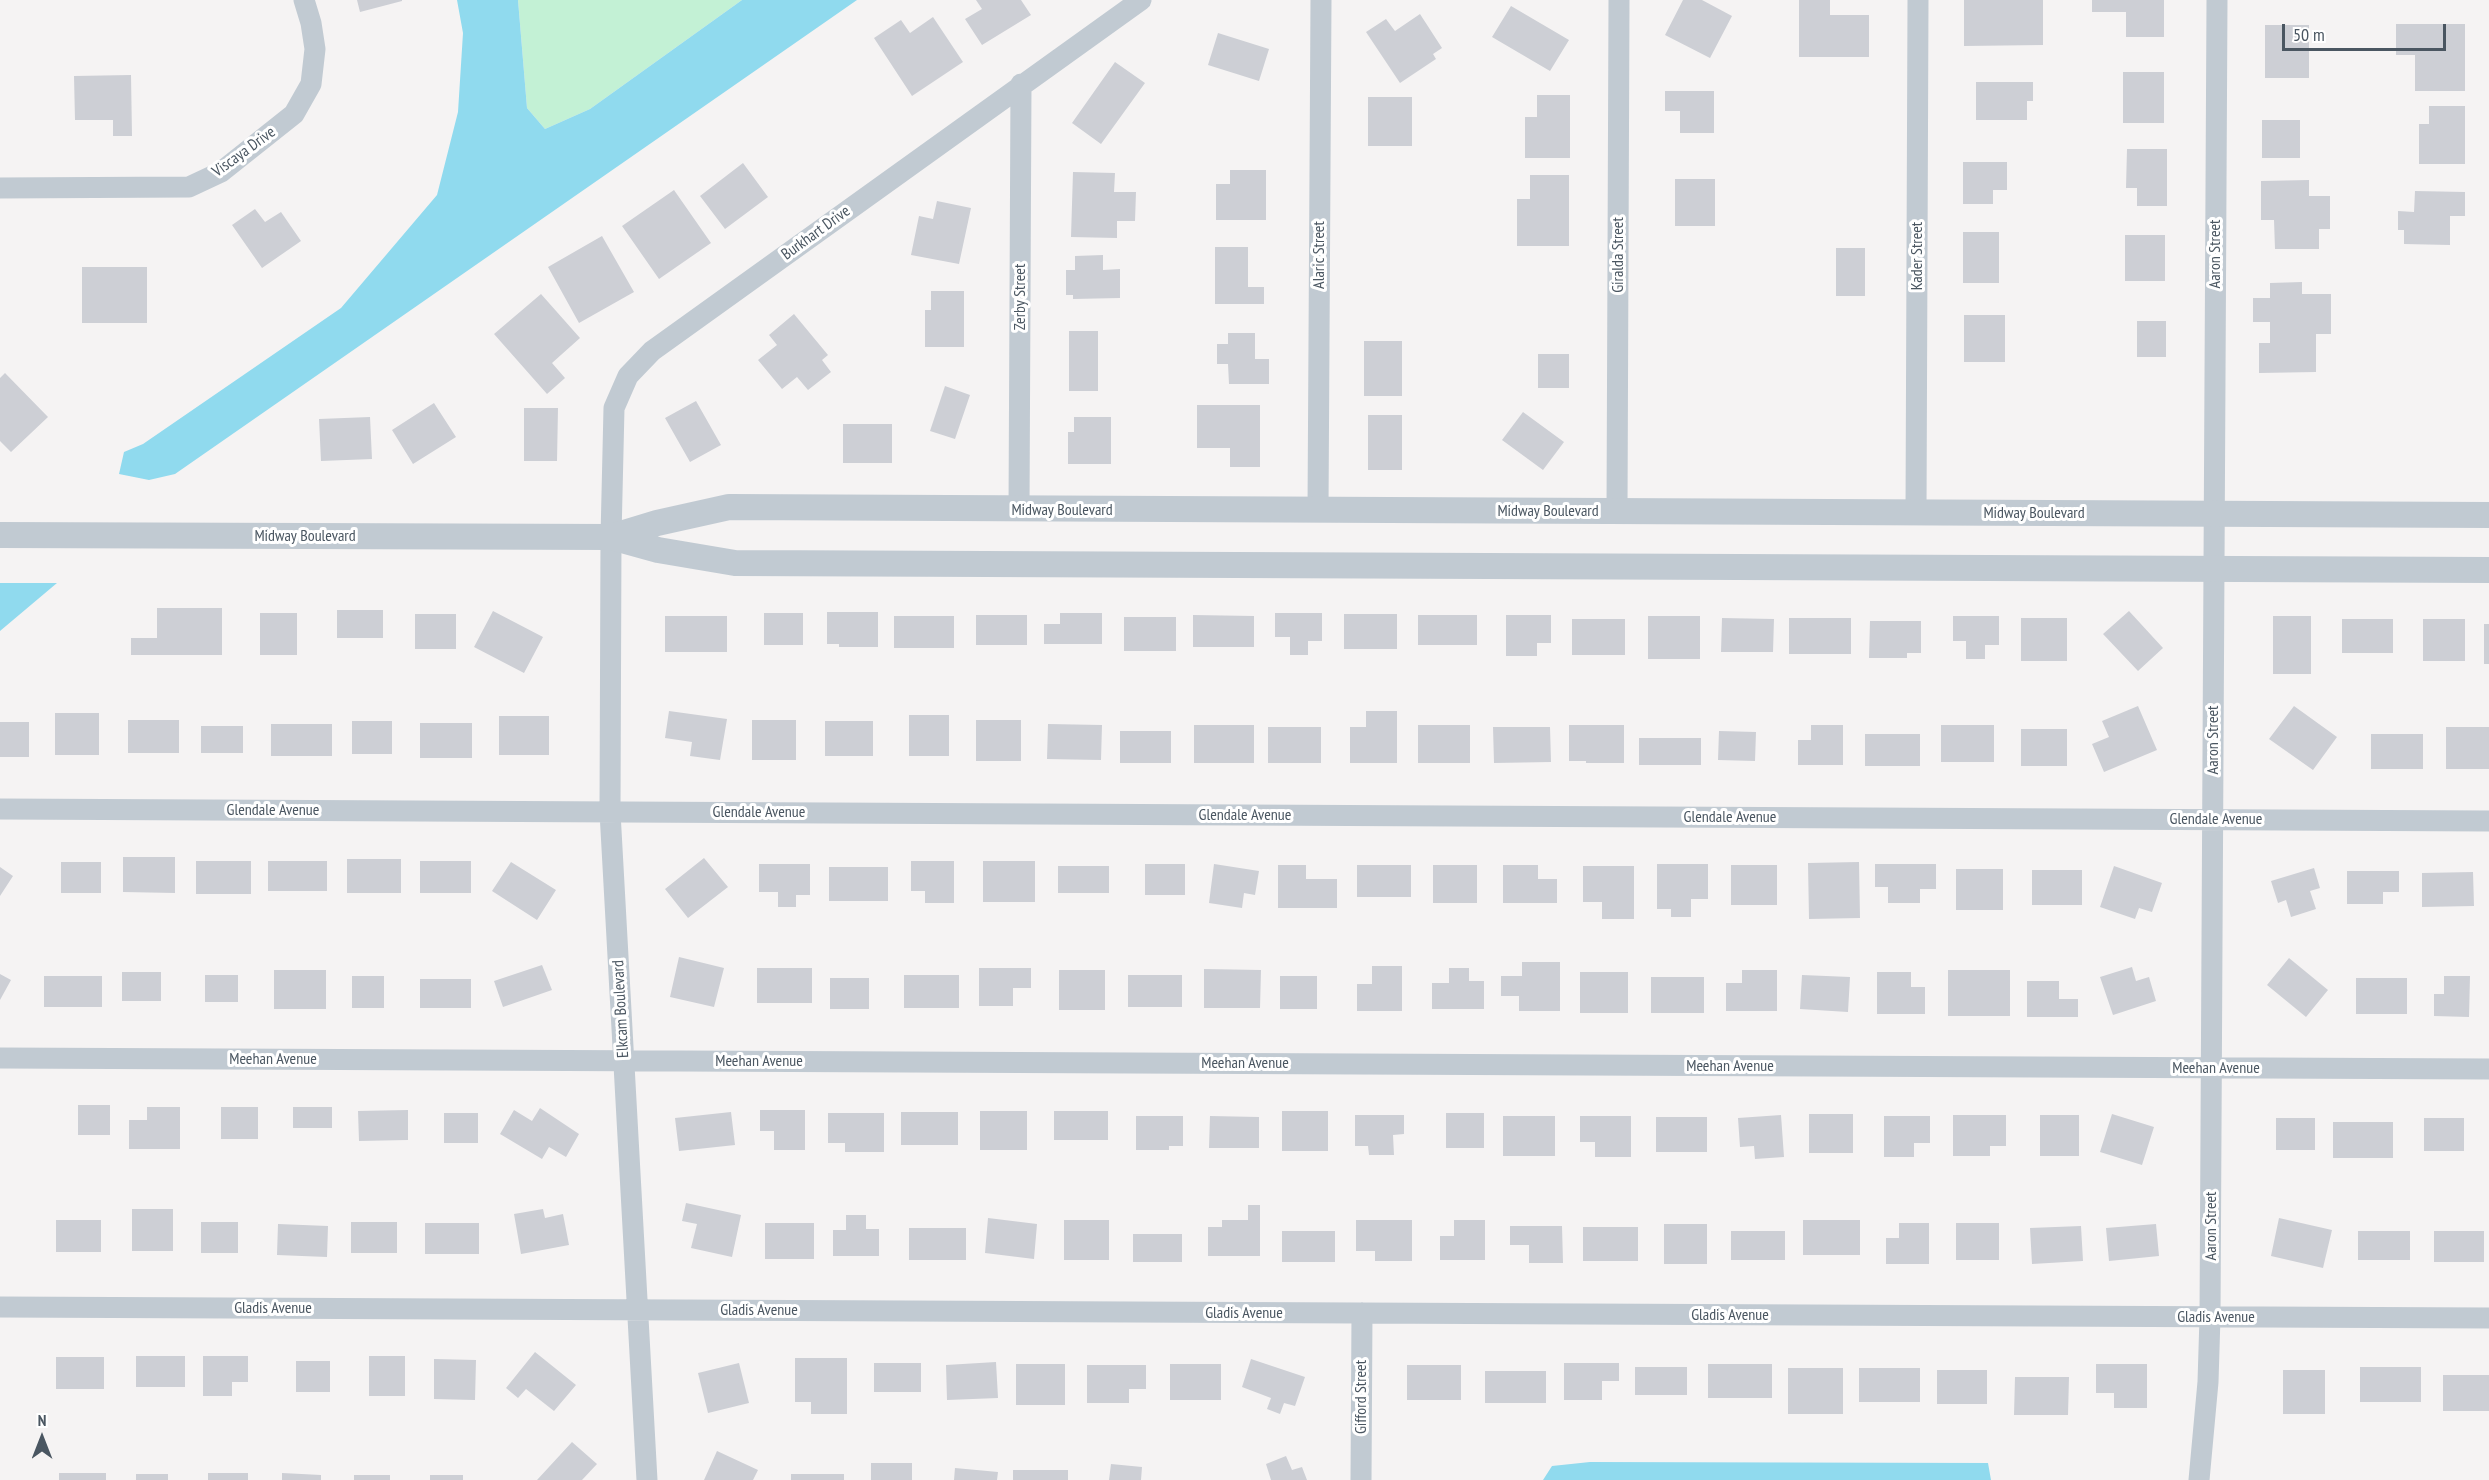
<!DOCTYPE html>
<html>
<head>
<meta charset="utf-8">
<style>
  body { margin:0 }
  #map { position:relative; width:2489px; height:1480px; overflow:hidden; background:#f5f3f3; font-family:"PT Sans Narrow",sans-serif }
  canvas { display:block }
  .north { position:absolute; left:12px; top:1408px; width:60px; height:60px; -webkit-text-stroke:4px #fff; paint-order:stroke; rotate:0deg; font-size:16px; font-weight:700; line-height:24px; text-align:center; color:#4a5661 }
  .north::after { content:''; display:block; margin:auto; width:21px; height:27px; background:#4a5661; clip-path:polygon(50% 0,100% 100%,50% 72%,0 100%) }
  .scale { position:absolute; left:2282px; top:24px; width:164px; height:27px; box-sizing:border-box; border:3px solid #4a5661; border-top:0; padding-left:8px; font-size:18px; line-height:21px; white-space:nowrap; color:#4a5661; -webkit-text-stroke:4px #fff; paint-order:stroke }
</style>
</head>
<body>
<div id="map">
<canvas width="2489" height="1480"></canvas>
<div class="north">N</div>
<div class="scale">50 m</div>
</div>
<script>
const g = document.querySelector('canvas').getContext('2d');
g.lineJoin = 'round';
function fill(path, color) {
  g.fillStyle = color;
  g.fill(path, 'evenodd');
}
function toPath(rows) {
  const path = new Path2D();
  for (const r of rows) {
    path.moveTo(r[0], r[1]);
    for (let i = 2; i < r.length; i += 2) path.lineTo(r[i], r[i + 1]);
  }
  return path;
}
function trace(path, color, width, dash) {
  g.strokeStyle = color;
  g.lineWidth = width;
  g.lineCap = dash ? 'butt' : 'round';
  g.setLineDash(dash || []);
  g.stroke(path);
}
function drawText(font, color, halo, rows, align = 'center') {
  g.font = font + ' "PT Sans Narrow",sans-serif';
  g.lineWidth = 6;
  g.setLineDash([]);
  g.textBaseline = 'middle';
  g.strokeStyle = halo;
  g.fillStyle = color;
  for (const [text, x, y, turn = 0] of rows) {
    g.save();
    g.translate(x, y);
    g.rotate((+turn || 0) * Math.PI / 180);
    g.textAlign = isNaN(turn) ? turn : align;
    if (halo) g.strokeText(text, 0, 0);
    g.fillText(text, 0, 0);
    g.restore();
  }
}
const green = toPath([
  [518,0,742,0,590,109,545,129,527,108]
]);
const water = toPath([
  [457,0,518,0,527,108,545,129,590,109,742,0,857,0,175,474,149,480,119,474,124,452,143,444,341,308,437,195,458,112,463,33],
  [0,583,57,583,0,631],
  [1590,1462,1988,1463,1991,1480,1543,1480,1552,1466]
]);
const building = toPath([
  [357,0,402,0,402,1,360,12],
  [976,0,1021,0,1031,15,982,45,965,19,982,9],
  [1683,0,1702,0,1732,16,1710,58,1665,35],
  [1799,0,1830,0,1830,15,1869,15,1869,57,1799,57],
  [1964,0,2043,0,2043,45,1964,46],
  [2092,0,2164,0,2164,37,2126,37,2126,12,2092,12],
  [1511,6,1569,40,1550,71,1492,37],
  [1420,14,1442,48,1433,54,1436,59,1400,83,1366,32,1386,19,1395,31],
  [933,17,963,62,912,96,874,38,901,20,910,33],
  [2396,24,2465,24,2465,91,2415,91,2415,55,2396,55],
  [2265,25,2309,25,2309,78,2265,78],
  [1218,33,1269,49,1259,81,1208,65],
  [1115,62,1145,83,1101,144,1072,123],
  [2123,72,2164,72,2164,123,2123,123],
  [131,75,132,136,113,136,113,120,75,120,74,76],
  [1976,82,2033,82,2033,101,2027,101,2027,120,1976,120],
  [1665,91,1714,91,1714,133,1680,133,1680,111,1665,111],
  [1537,95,1570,95,1570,158,1525,158,1525,117,1537,117],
  [1368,97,1412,97,1412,146,1368,146],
  [2429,106,2465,106,2465,164,2419,164,2419,124,2429,124],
  [2262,120,2300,120,2300,158,2262,158],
  [2127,149,2167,149,2167,206,2137,206,2137,188,2126,188],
  [1963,162,2007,162,2007,190,1993,190,1993,204,1963,204],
  [743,163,768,197,725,229,700,196],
  [1230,170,1266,170,1266,220,1216,220,1216,184,1230,184],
  [1073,172,1115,173,1114,192,1136,192,1135,221,1117,221,1117,238,1071,237],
  [1530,175,1569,175,1569,246,1517,246,1517,199,1530,199],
  [1675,179,1715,179,1715,226,1675,226],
  [2309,180,2309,196,2330,196,2330,229,2319,229,2319,249,2275,249,2274,220,2261,220,2261,181],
  [674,190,711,243,659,279,622,226],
  [2415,191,2465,192,2465,216,2450,216,2450,245,2404,244,2404,230,2398,230,2398,211,2414,212],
  [937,201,971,208,959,264,911,255,919,216,933,219],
  [255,209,265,222,281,212,301,241,262,268,232,225],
  [1963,232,1999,232,1999,283,1963,283],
  [2125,235,2165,235,2165,281,2125,281],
  [602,236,634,292,579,323,548,267],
  [1215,247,1248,247,1248,287,1264,287,1264,304,1215,304],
  [1836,248,1865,248,1865,296,1836,296],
  [1103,255,1103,270,1120,269,1120,298,1073,299,1073,295,1066,295,1066,270,1075,270,1075,256],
  [82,267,147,267,147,323,82,323],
  [2302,282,2302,294,2331,294,2331,334,2316,334,2316,372,2259,373,2259,343,2270,343,2270,322,2253,322,2253,298,2270,298,2270,283],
  [931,291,964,291,964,347,925,347,925,310,931,310],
  [541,294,580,338,552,363,565,378,547,394,494,334],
  [794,314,828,355,822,360,831,372,808,390,797,377,782,389,758,360,777,345,769,335],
  [1964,315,2005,315,2005,362,1964,362],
  [2137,321,2166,321,2166,357,2137,357],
  [1069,331,1098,331,1098,391,1069,391],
  [1228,333,1255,333,1255,359,1269,359,1269,384,1229,384,1228,364,1217,364,1217,344,1228,344],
  [1364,341,1402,341,1402,396,1364,396],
  [1538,354,1569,354,1569,388,1538,388],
  [5,373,48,417,11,452,0,441,0,378],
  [945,386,970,395,955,439,930,431],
  [696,401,721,445,690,462,665,418],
  [434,403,456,437,413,464,392,430],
  [1197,405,1260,405,1260,467,1230,467,1230,448,1197,448],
  [524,408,558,408,557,461,524,461],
  [1523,412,1564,442,1543,470,1502,440],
  [1368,415,1402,415,1402,470,1368,470],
  [370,417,372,459,321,461,319,419],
  [1074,417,1111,417,1111,464,1068,464,1068,432,1074,432],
  [843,424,892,424,892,463,843,463],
  [157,608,222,608,222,655,131,655,131,638,157,638],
  [337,610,383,610,383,638,337,638],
  [493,611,543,637,524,673,474,647],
  [2129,611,2163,648,2138,671,2103,634],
  [827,612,878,612,878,647,839,647,839,644,827,644],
  [260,613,297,613,297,655,260,655],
  [764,613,803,613,803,645,764,645],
  [1060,613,1102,613,1102,644,1044,644,1044,624,1060,624],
  [1275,613,1322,613,1322,641,1308,641,1308,655,1290,655,1290,637,1275,637],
  [415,614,456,614,456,649,415,649],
  [1344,614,1397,614,1397,649,1344,649],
  [976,615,1027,615,1027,645,976,645],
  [1193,615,1254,616,1254,647,1193,647],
  [1418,615,1477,615,1477,645,1418,645],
  [1506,615,1551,615,1551,643,1537,643,1537,656,1506,656],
  [665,616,727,616,727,652,665,652],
  [894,616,954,616,954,648,894,648],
  [1648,616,1700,616,1700,659,1648,659],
  [1953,616,1999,616,1999,645,1985,645,1985,659,1966,659,1966,641,1953,641],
  [2273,616,2311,616,2311,674,2273,674],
  [1124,617,1176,617,1176,651,1124,651],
  [1722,618,1774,619,1773,652,1721,652],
  [1789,618,1851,618,1851,654,1789,654],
  [2021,618,2067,618,2067,661,2021,661],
  [1572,619,1625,619,1625,655,1572,655],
  [2342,619,2393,619,2393,653,2342,653],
  [2423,619,2465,619,2465,661,2423,661],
  [1870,621,1921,621,1921,653,1907,653,1907,658,1869,658],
  [2484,624,2489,624,2489,664,2484,664],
  [2138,706,2157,750,2104,772,2092,744,2109,737,2102,721],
  [2294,706,2337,737,2313,770,2269,739],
  [669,711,727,719,720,760,690,756,692,742,665,738],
  [1366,711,1397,711,1397,763,1350,763,1350,727,1366,727],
  [55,713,99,713,99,755,55,755],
  [909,715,949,715,949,756,909,756],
  [499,716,549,716,549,755,499,755],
  [128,720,179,720,179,753,128,753],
  [752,720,796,720,796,760,752,760],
  [976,720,1021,720,1021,761,976,761],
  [352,721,392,721,392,754,352,754],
  [825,721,873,721,873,756,825,756],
  [0,722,29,722,29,757,0,757],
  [420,723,472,723,472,758,420,758],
  [271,724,332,724,332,756,271,756],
  [1048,724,1102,725,1101,760,1047,759],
  [1194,725,1254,725,1254,763,1194,763],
  [1418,725,1470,725,1470,763,1418,763],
  [1569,725,1624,725,1624,763,1586,763,1586,761,1569,761],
  [1811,725,1843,725,1843,765,1798,765,1798,740,1811,740],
  [1941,725,1994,725,1994,762,1941,762],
  [201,726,243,726,243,753,201,753],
  [1268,727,1321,727,1321,763,1268,763],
  [1493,727,1550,727,1551,762,1494,763],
  [2446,727,2489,727,2489,769,2446,769],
  [2021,729,2067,729,2067,766,2021,766],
  [1120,731,1171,731,1171,763,1120,763],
  [1719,731,1756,732,1755,761,1718,760],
  [1865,734,1920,734,1920,766,1865,766],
  [2371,734,2423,734,2423,769,2371,769],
  [1639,738,1701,738,1701,765,1639,765],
  [123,857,175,857,175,893,123,892],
  [704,858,728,887,688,918,665,889],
  [347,859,401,859,401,893,347,893],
  [196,861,251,861,251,894,196,894],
  [268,861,327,861,327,891,268,891],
  [420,861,471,861,471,893,420,893],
  [911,861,954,861,954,903,925,903,925,891,911,891],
  [983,861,1035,861,1035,902,983,902],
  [61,862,101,862,101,893,61,893],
  [511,862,556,890,537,920,492,891],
  [1859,862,1860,918,1809,919,1808,863],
  [759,864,810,864,810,895,796,895,796,907,778,907,778,892,759,892],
  [1145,864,1185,864,1185,895,1145,895],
  [1214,864,1259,871,1255,895,1244,893,1242,908,1209,903],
  [1657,864,1708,864,1708,899,1691,899,1691,917,1671,917,1671,909,1657,909],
  [1875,864,1936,864,1936,889,1920,889,1920,903,1888,903,1888,887,1875,887],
  [1278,865,1306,865,1306,879,1337,879,1337,908,1278,908],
  [1357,865,1411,865,1411,897,1357,897],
  [1433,865,1477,865,1477,903,1433,903],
  [1503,865,1538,865,1538,879,1557,879,1557,903,1503,903],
  [1731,865,1777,865,1777,905,1731,905],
  [1058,866,1109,866,1109,893,1058,893],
  [1583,866,1634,866,1634,919,1602,919,1602,902,1583,902],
  [2114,866,2162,883,2152,912,2139,908,2135,919,2100,907],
  [0,867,13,876,0,896],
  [829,867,888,867,888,901,829,901],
  [2314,868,2320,888,2310,891,2316,909,2291,917,2286,900,2278,903,2271,881],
  [1956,869,2003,869,2003,910,1956,910],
  [2032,870,2082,870,2082,905,2032,905],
  [2347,871,2399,871,2399,892,2383,892,2383,904,2347,904],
  [2473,872,2474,906,2422,907,2422,873],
  [679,957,724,968,714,1007,670,997],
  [2289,958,2328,990,2306,1017,2267,985],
  [1522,962,1560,962,1560,1011,1519,1011,1519,996,1501,996,1501,976,1522,976],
  [542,965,552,990,503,1007,494,981],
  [1372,966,1402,966,1402,1011,1357,1011,1357,984,1372,984],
  [2132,967,2136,981,2149,977,2156,1001,2113,1015,2100,977],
  [757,968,812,968,812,1003,757,1003],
  [979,968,1031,968,1031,988,1013,988,1013,1006,979,1006],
  [1449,968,1469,968,1469,981,1484,981,1484,1009,1432,1009,1432,983,1449,983],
  [1204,969,1261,970,1260,1008,1204,1008],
  [274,970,326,970,326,1009,274,1009],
  [1059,970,1105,970,1105,1010,1059,1010],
  [1742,970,1777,970,1777,1011,1726,1011,1726,983,1742,983],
  [1948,970,2010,970,2010,1016,1948,1016],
  [122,972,161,972,161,1001,122,1001],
  [1580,972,1628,972,1628,1013,1580,1013],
  [1877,972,1911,972,1911,987,1925,987,1925,1014,1877,1014],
  [0,974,11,980,0,1000],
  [205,975,238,975,238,1002,205,1002],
  [904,975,959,975,959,1008,904,1008],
  [1128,975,1182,975,1182,1007,1128,1007],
  [1802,975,1850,977,1848,1012,1800,1009],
  [44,976,102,976,102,1007,44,1007],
  [352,976,384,976,384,1008,352,1008],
  [1280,976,1317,976,1317,1009,1280,1009],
  [2444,976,2470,976,2469,1017,2434,1016,2434,994,2444,994],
  [1651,977,1704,977,1704,1013,1651,1013],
  [830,978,869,978,869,1009,830,1009],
  [2356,978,2407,978,2407,1014,2356,1014],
  [420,979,471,979,471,1008,420,1008],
  [2027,981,2059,981,2059,999,2078,999,2078,1017,2027,1017],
  [78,1105,110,1105,110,1135,78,1135],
  [147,1107,180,1107,180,1149,129,1149,129,1120,147,1120],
  [221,1107,258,1107,258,1139,221,1139],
  [293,1107,332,1107,332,1128,293,1128],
  [540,1108,579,1134,566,1157,549,1147,542,1159,500,1134,514,1110,532,1121],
  [408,1110,408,1140,359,1141,358,1111],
  [760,1110,805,1110,805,1150,774,1150,774,1131,760,1131],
  [980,1111,1027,1111,1027,1150,980,1150],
  [1054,1111,1108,1111,1108,1140,1054,1140],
  [1282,1111,1328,1111,1328,1151,1282,1151],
  [731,1112,735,1145,679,1151,675,1118],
  [901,1112,958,1112,958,1145,901,1145],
  [444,1113,478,1113,478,1143,444,1143],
  [828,1113,884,1113,884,1152,845,1152,845,1143,828,1143],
  [1446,1113,1484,1113,1484,1148,1446,1148],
  [1809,1114,1853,1114,1853,1153,1809,1153],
  [2112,1114,2154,1127,2142,1165,2100,1152],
  [1355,1115,1404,1115,1404,1134,1393,1135,1394,1155,1369,1155,1368,1146,1355,1146],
  [1781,1115,1784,1157,1755,1159,1754,1146,1740,1147,1738,1118],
  [1953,1115,2006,1115,2006,1146,1990,1146,1990,1156,1953,1156],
  [2040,1115,2079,1115,2079,1156,2040,1156],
  [1136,1116,1183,1116,1183,1146,1169,1146,1169,1150,1136,1150],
  [1210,1116,1259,1117,1259,1148,1209,1148],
  [1503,1116,1555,1116,1555,1156,1503,1156],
  [1580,1116,1631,1116,1631,1157,1595,1157,1595,1142,1580,1142],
  [1884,1116,1930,1116,1930,1143,1914,1143,1914,1157,1884,1157],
  [1656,1117,1707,1117,1707,1152,1656,1152],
  [2276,1118,2315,1118,2315,1150,2276,1150],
  [2424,1118,2464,1118,2464,1151,2424,1151],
  [2333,1122,2393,1122,2393,1158,2333,1158],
  [686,1203,741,1215,732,1257,691,1248,697,1224,682,1221],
  [1248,1205,1260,1205,1260,1256,1208,1256,1208,1227,1222,1227,1222,1220,1248,1220],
  [132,1209,173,1209,173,1251,132,1251],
  [543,1209,545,1218,563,1214,569,1245,521,1254,514,1214],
  [846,1215,866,1215,866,1229,879,1229,879,1256,833,1256,833,1230,846,1230],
  [988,1218,1037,1224,1034,1259,985,1253],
  [2279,1218,2332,1230,2323,1268,2271,1256],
  [56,1220,101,1220,101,1252,56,1252],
  [1064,1220,1109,1220,1109,1260,1064,1260],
  [1356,1220,1412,1220,1412,1261,1375,1261,1375,1251,1356,1251],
  [1454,1220,1485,1220,1485,1260,1440,1260,1440,1236,1454,1236],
  [1803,1220,1860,1220,1860,1255,1803,1255],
  [201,1222,238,1222,238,1253,201,1253],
  [351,1222,397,1222,397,1253,351,1253],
  [425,1223,479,1223,479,1254,425,1254],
  [765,1223,814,1223,814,1259,765,1259],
  [1899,1223,1929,1223,1929,1264,1886,1264,1886,1238,1899,1238],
  [1956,1223,1999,1223,1999,1260,1956,1260],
  [278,1224,328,1226,327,1257,277,1255],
  [1664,1224,1707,1224,1707,1264,1664,1264],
  [2156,1224,2159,1256,2109,1261,2106,1228],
  [1510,1226,1562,1226,1563,1263,1529,1263,1529,1245,1510,1245],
  [2081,1226,2083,1261,2032,1264,2030,1228],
  [1583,1227,1638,1227,1638,1261,1583,1261],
  [909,1228,966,1228,966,1260,909,1260],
  [1282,1231,1335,1231,1335,1262,1282,1262],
  [1731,1231,1785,1231,1785,1260,1731,1260],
  [2358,1231,2410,1231,2410,1260,2358,1260],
  [2434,1231,2484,1231,2484,1262,2434,1262],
  [1133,1234,1182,1234,1182,1262,1133,1262],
  [535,1352,576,1385,554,1411,526,1389,518,1398,506,1388],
  [136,1356,185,1356,185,1387,136,1387],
  [203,1356,248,1356,248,1382,232,1382,232,1396,203,1396],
  [369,1356,405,1356,405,1396,369,1396],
  [56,1357,104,1357,104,1389,56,1389],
  [795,1358,847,1358,847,1414,811,1414,811,1402,795,1402],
  [434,1359,476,1360,475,1400,434,1399],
  [1251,1359,1305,1377,1295,1406,1284,1403,1280,1414,1267,1409,1271,1398,1242,1387],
  [296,1361,330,1361,330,1392,296,1392],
  [996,1362,998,1398,947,1400,946,1365],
  [739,1363,749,1403,708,1413,698,1373],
  [874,1363,921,1363,921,1392,874,1392],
  [1564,1363,1619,1363,1619,1381,1602,1381,1602,1400,1564,1400],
  [1016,1364,1065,1364,1065,1405,1016,1405],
  [1170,1364,1221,1364,1221,1400,1170,1400],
  [1708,1364,1772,1364,1772,1398,1708,1398],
  [2096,1364,2147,1364,2147,1408,2114,1408,2114,1393,2096,1393],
  [1087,1365,1146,1365,1146,1389,1129,1389,1129,1403,1087,1403],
  [1407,1365,1461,1365,1461,1400,1407,1400],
  [1635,1367,1687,1367,1687,1395,1635,1395],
  [2360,1367,2421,1367,2421,1402,2360,1402],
  [1788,1368,1843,1368,1843,1414,1788,1414],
  [1859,1368,1920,1368,1920,1402,1859,1402],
  [1937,1370,1987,1370,1987,1404,1937,1404],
  [2283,1370,2325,1370,2325,1414,2283,1414],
  [1485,1371,1546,1371,1546,1403,1485,1403],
  [2443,1375,2489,1375,2489,1411,2443,1411],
  [2015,1377,2069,1377,2068,1415,2014,1415],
  [572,1442,597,1464,582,1480,537,1480],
  [717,1451,758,1470,753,1480,704,1480],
  [1286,1456,1292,1470,1302,1467,1307,1480,1271,1480,1266,1464],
  [871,1463,912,1463,912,1480,871,1480],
  [1111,1464,1142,1467,1141,1480,1109,1480],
  [955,1468,998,1472,997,1480,954,1480],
  [1013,1470,1068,1470,1068,1480,1013,1480],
  [59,1473,106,1473,106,1480,59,1480],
  [208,1473,248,1473,248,1480,208,1480],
  [282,1473,321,1475,321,1480,282,1480],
  [136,1474,168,1474,168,1480,136,1480],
  [791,1474,844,1474,844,1480,791,1480],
  [354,1475,390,1475,390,1480,354,1480],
  [430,1475,463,1475,463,1480,430,1480]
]);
const minor = toPath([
  [0,188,189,187,221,172,294,114,311,84,315,49,311,23,304,0],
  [1019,510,1021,84],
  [1318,510,1321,0],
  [1617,511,1619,0],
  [1916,513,1918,0],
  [0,809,2489,821],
  [0,1058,2489,1069],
  [0,1307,2489,1318],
  [647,1480,610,812,611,537,614,408,628,376,652,351,1141,0],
  [1361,1480,1362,1313],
  [2199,1480,2208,1382,2210,1317,2217,0]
]);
const tertiary = toPath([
  [0,535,611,537,658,550,735,563,2489,570],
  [611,537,657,523,729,507,2489,515]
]);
const streetNames = [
  ["Viscaya Drive",244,152,-36],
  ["Burkhart Drive",816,233,-36],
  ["Aaron Street",2215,254,-90],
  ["Alaric Street",1319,255,-90],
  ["Giralda Street",1618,255,-90],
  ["Kader Street",1917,256,-90],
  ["Zerby Street",1020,297,-90],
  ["Midway Boulevard",1062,510],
  ["Midway Boulevard",1548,511],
  ["Midway Boulevard",2034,513],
  ["Midway Boulevard",305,536],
  ["Aaron Street",2213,740,-90],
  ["Glendale Avenue",273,810],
  ["Glendale Avenue",759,812],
  ["Glendale Avenue",1245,815],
  ["Glendale Avenue",1730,817],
  ["Glendale Avenue",2216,819],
  ["Elkcam Boulevard",621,1009,-93],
  ["Meehan Avenue",273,1059],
  ["Meehan Avenue",759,1061],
  ["Meehan Avenue",1245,1063],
  ["Meehan Avenue",1730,1066],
  ["Meehan Avenue",2216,1068],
  ["Aaron Street",2211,1226,-90],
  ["Gladis Avenue",273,1308],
  ["Gladis Avenue",759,1310],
  ["Gladis Avenue",1244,1313],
  ["Gladis Avenue",1730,1315],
  ["Gladis Avenue",2216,1317],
  ["Gifford Street",1361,1397,-90]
];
fill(green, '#c3f1d5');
fill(water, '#90daee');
fill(building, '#cdcfd5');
trace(minor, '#c1cad2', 21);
trace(tertiary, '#c1cad2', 26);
drawText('16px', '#4a5661', '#fff', streetNames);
</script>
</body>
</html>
